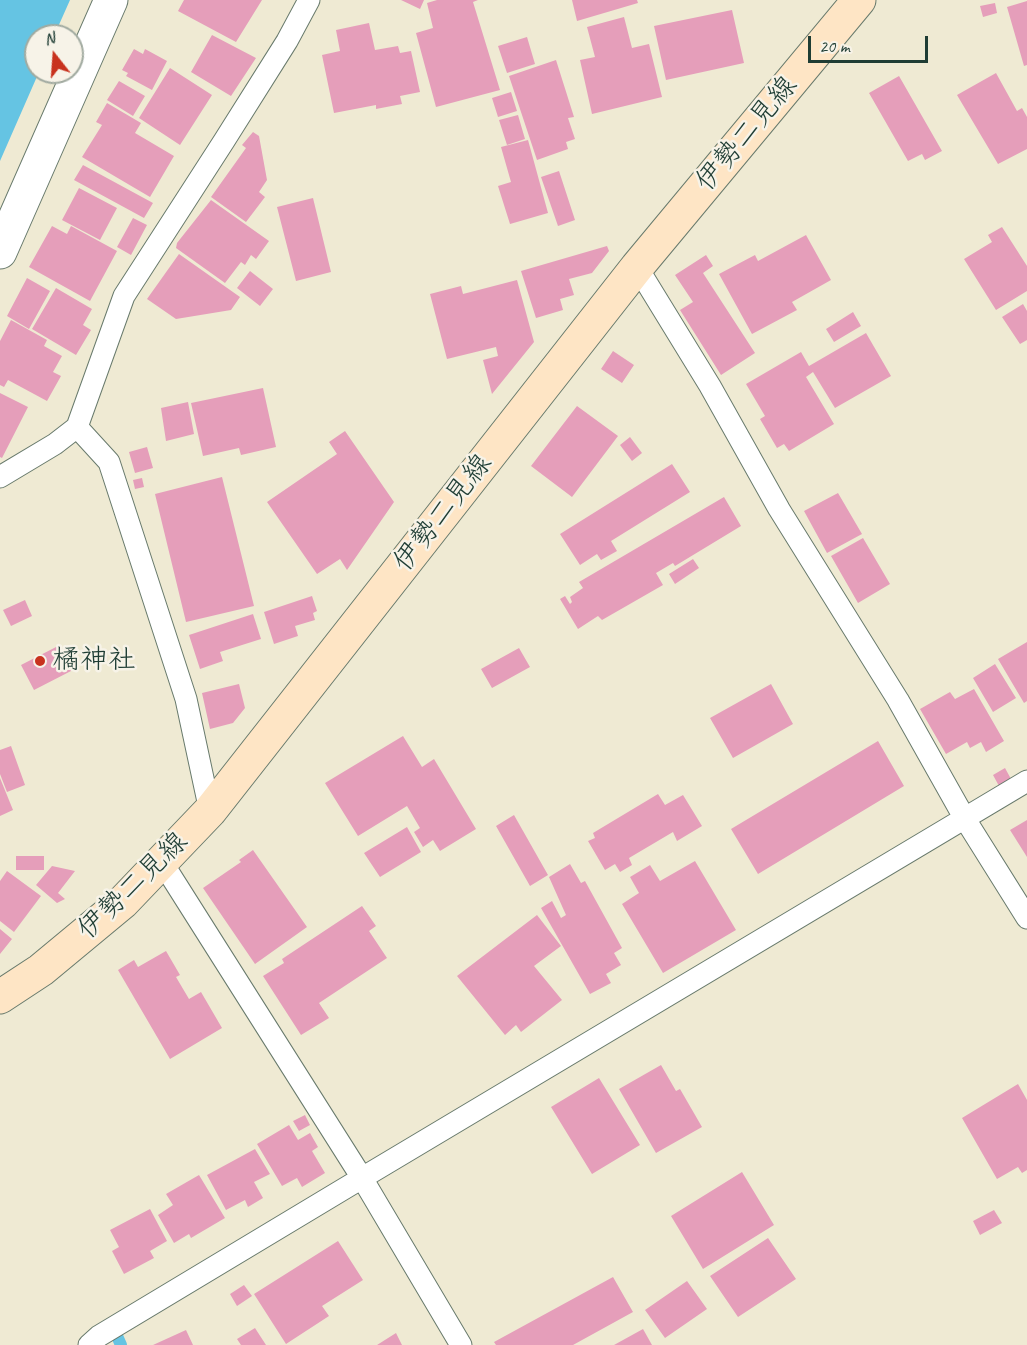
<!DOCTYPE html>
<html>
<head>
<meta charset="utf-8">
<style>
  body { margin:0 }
  #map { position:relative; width:1027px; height:1345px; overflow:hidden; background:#efead3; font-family:Caveat,sans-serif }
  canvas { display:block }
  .north { position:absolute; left:24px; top:24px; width:60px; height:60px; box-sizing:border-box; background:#f7f3e8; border:2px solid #a1aaa0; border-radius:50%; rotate:343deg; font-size:16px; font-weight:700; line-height:24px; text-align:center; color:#1f3d34 }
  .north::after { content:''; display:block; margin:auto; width:21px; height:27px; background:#c8321e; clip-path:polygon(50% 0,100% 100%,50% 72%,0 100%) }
  .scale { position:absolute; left:808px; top:36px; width:120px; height:27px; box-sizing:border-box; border:3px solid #1f3d34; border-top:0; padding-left:8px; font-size:18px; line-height:21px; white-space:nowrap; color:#1f3d34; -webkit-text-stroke:4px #f7f3e8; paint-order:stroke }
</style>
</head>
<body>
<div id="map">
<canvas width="1027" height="1345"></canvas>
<div class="north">N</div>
<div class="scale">20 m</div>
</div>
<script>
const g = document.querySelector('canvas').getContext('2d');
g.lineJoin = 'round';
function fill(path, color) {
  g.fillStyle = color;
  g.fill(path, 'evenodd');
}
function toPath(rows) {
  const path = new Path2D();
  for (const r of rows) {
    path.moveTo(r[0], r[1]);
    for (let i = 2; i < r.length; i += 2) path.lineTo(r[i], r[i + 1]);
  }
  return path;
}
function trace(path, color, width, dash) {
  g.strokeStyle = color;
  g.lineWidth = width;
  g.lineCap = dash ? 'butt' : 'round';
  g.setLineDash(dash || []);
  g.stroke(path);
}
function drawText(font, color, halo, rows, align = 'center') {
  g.font = font + ' Caveat,"Klee One",sans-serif';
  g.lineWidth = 5;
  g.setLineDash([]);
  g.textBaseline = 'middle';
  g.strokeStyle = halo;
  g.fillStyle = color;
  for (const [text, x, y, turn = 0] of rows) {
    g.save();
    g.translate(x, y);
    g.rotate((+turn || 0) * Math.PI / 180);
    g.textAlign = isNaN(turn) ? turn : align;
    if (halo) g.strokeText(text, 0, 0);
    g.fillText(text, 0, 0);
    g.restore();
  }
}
const water = toPath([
  [0,0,70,0,54,36,36,36,36,72,39,72,0,161]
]);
const stream = toPath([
  [117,1336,121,1345]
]);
const building = toPath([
  [184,0,262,0,236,42,178,11],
  [401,0,424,0,420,9],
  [437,0,478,0,473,2,500,90,436,107,416,33,433,28,427,3],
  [572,0,637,0,638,3,577,21],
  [1027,1,1027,65,1024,66,1007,7],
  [995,3,997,13,983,17,980,6],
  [732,10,744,63,666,80,654,26],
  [624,17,632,48,649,44,662,97,592,114,580,60,595,57,587,27],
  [369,23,375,50,398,46,400,53,411,51,420,92,400,96,402,104,376,109,376,105,334,113,322,55,340,51,336,30],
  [212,35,256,58,231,96,191,72],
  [527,37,535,64,507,73,498,46],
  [134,49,143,54,145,49,167,61,152,90,126,76,128,73,122,70],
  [556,60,574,117,568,118,575,139,566,142,568,149,537,160,509,76],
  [170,68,212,95,180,145,139,118],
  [996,73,1017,111,1022,108,1027,117,1027,149,998,164,957,95],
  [899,76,942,151,925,160,922,154,908,161,869,93],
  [119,81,145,96,133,116,107,100],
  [511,92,517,111,498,117,492,98],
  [107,103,141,123,135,133,174,156,150,197,82,157,102,125,96,122],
  [518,115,525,139,507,145,499,120],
  [253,132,259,136,267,180,259,192,265,197,246,222,211,197,246,148,242,145],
  [528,140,548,213,510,224,498,186,511,182,501,147],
  [83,165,153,203,144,218,74,180],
  [559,171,575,220,558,226,541,177],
  [79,188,117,208,100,240,62,220],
  [313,198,331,272,296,281,277,207],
  [211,200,269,241,256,259,251,255,245,265,241,262,225,283,176,248,177,243],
  [133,218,147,225,131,255,117,247],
  [52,226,67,234,71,226,117,251,90,301,29,267],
  [1002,227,1027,266,1027,291,996,310,964,259,992,242,988,235],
  [806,235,831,280,792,302,797,310,752,334,719,274,755,255,758,261],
  [607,246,609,251,592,273,569,279,574,295,560,299,563,310,536,318,521,271],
  [179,254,240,297,231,310,176,319,147,299],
  [706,255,713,266,703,273,755,353,721,375,680,310,693,302,675,275],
  [250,271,273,289,260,306,237,288],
  [27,278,50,291,29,329,7,316],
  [517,280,534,342,492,394,483,360,498,356,496,347,447,359,430,294,461,286,463,294],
  [56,288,92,309,83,325,91,330,76,355,32,329],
  [1023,304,1027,311,1027,340,1020,344,1002,317],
  [853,312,861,326,834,342,826,329],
  [11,320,47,340,44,346,62,356,53,372,61,376,47,401,8,380,4,387,0,385,0,341],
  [866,333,891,376,835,408,813,372,806,377,834,424,789,451,784,444,777,448,760,419,765,416,746,384,801,352,809,366],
  [613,351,634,365,622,383,601,369],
  [263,388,276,447,241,455,239,448,203,456,191,403],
  [0,393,28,407,2,458,0,457],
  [188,402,194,434,166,441,161,408],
  [577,406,618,436,572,497,531,466],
  [345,431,394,502,347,570,340,559,317,574,267,502,337,454,329,442],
  [630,437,642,453,632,461,620,445],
  [147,447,153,468,135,473,129,452],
  [672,464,690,492,611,541,617,551,601,560,597,554,580,565,560,534],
  [222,477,254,606,186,622,155,494],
  [142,478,144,487,135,489,133,480],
  [838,493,862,534,827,553,804,511],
  [724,497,741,526,675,566,673,563,656,573,663,585,602,620,598,616,578,629,560,599,565,596,570,604,572,602,570,597,583,588,579,582],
  [863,538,890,584,858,603,831,556],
  [693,559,699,568,675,584,669,574],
  [312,596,317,611,313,613,315,620,295,626,298,636,274,644,264,612],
  [25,600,32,616,11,626,3,610],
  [253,614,261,639,220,652,223,661,200,669,189,635],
  [1027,642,1027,701,1024,703,998,659],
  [58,646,71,671,34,690,21,665],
  [519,648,530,667,492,688,481,669],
  [995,664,1016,698,993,712,973,678],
  [239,684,245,708,233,723,210,729,202,693],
  [771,684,793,724,733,758,710,718],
  [974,689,1004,741,986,752,981,742,970,748,967,742,946,754,920,709,950,692,955,699],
  [403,736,422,767,434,759,476,829,440,851,433,840,423,847,414,832,420,828,407,806,358,836,325,783],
  [878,741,904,786,758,874,731,829],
  [11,746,25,785,7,792,0,774,0,750],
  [1005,768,1011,779,999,786,993,775],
  [0,778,13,810,0,816],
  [658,794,665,805,683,795,702,826,677,841,673,832,629,858,632,865,620,872,615,864,605,870,588,841,595,838,593,833],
  [514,815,548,875,530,886,496,826],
  [1027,820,1027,857,1010,830],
  [407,827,421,852,380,877,364,853],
  [253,850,307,927,255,964,203,888,241,862,239,860],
  [16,856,44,856,44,870,16,870],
  [695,861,736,930,663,973,622,904,639,893,630,877,650,865,660,881],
  [570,864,581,883,585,881,622,948,614,953,621,965,606,974,611,983,590,994,541,908,552,901,561,918,566,915,549,877],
  [52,866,75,871,58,893,65,899,57,903,36,885],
  [7,871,41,896,14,932,0,921,0,881],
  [362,906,376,926,369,931,387,958,319,1003,329,1018,301,1035,263,976,284,963,282,959],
  [537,915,561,946,534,966,562,1000,521,1032,516,1025,505,1035,457,976],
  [0,929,12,939,0,954],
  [166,951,180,975,176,977,189,999,201,992,222,1028,170,1059,118,970,134,960,138,967],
  [661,1065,676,1091,680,1089,702,1127,656,1153,619,1089],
  [599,1078,640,1145,592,1174,551,1107],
  [1018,1084,1027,1100,1027,1170,1022,1173,1018,1167,997,1179,962,1118],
  [305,1115,310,1125,299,1131,293,1121],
  [289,1125,298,1140,310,1133,318,1147,312,1151,325,1173,302,1187,297,1178,282,1186,257,1144],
  [255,1149,270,1174,254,1182,263,1198,248,1207,245,1200,226,1210,207,1175],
  [742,1172,774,1225,703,1269,671,1216],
  [199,1175,225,1218,191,1238,189,1234,174,1243,158,1215,173,1205,166,1194],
  [150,1209,167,1241,150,1251,154,1258,124,1274,112,1251,119,1247,110,1230],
  [994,1210,1002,1223,980,1235,973,1221],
  [768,1238,796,1279,738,1317,710,1276],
  [338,1241,363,1280,322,1306,329,1316,286,1344,254,1294],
  [613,1277,633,1312,573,1345,496,1345,494,1342],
  [687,1281,707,1309,665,1338,645,1310],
  [244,1285,252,1296,237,1306,230,1294],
  [255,1328,266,1345,241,1345,237,1339],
  [643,1329,652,1345,614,1345],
  [186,1330,193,1345,153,1345],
  [396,1333,402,1345,377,1345]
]);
const service = toPath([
  [637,267,710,386,779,509,898,700,965,819,1027,918],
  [77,427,109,462,186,699,210,811],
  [0,477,55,444,77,427,124,296,224,141,287,41,309,0],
  [162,862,362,1178,461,1345],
  [89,1345,99,1336,362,1178,1027,781]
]);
const minor = toPath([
  [0,252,111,0]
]);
const secondary = toPath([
  [0,997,41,970,123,902,210,811,637,267,859,0]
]);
const markers = [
  [40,661,6,"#c8321e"]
];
const streetNames = [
  ["伊勢二見線",747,134,-50],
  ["伊勢二見線",443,513,-52],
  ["伊勢二見線",133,886,-44]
];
const poiNames = [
  ["橘神社",52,661]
];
fill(water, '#65c4e3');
trace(stream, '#65c4e3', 12);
fill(building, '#e59eba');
trace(service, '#687a6c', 23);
trace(minor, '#687a6c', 35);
trace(secondary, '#687a6c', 35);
trace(service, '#fff', 21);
trace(minor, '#fff', 33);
trace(secondary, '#fee5c5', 33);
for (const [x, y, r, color] of markers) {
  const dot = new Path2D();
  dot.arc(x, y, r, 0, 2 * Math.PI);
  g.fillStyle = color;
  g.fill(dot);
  trace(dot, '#f7f3e8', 2);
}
drawText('28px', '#1f3d34', '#f7f3e8', streetNames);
drawText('28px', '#1f3d34', '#f7f3e8', poiNames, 'left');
</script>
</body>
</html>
